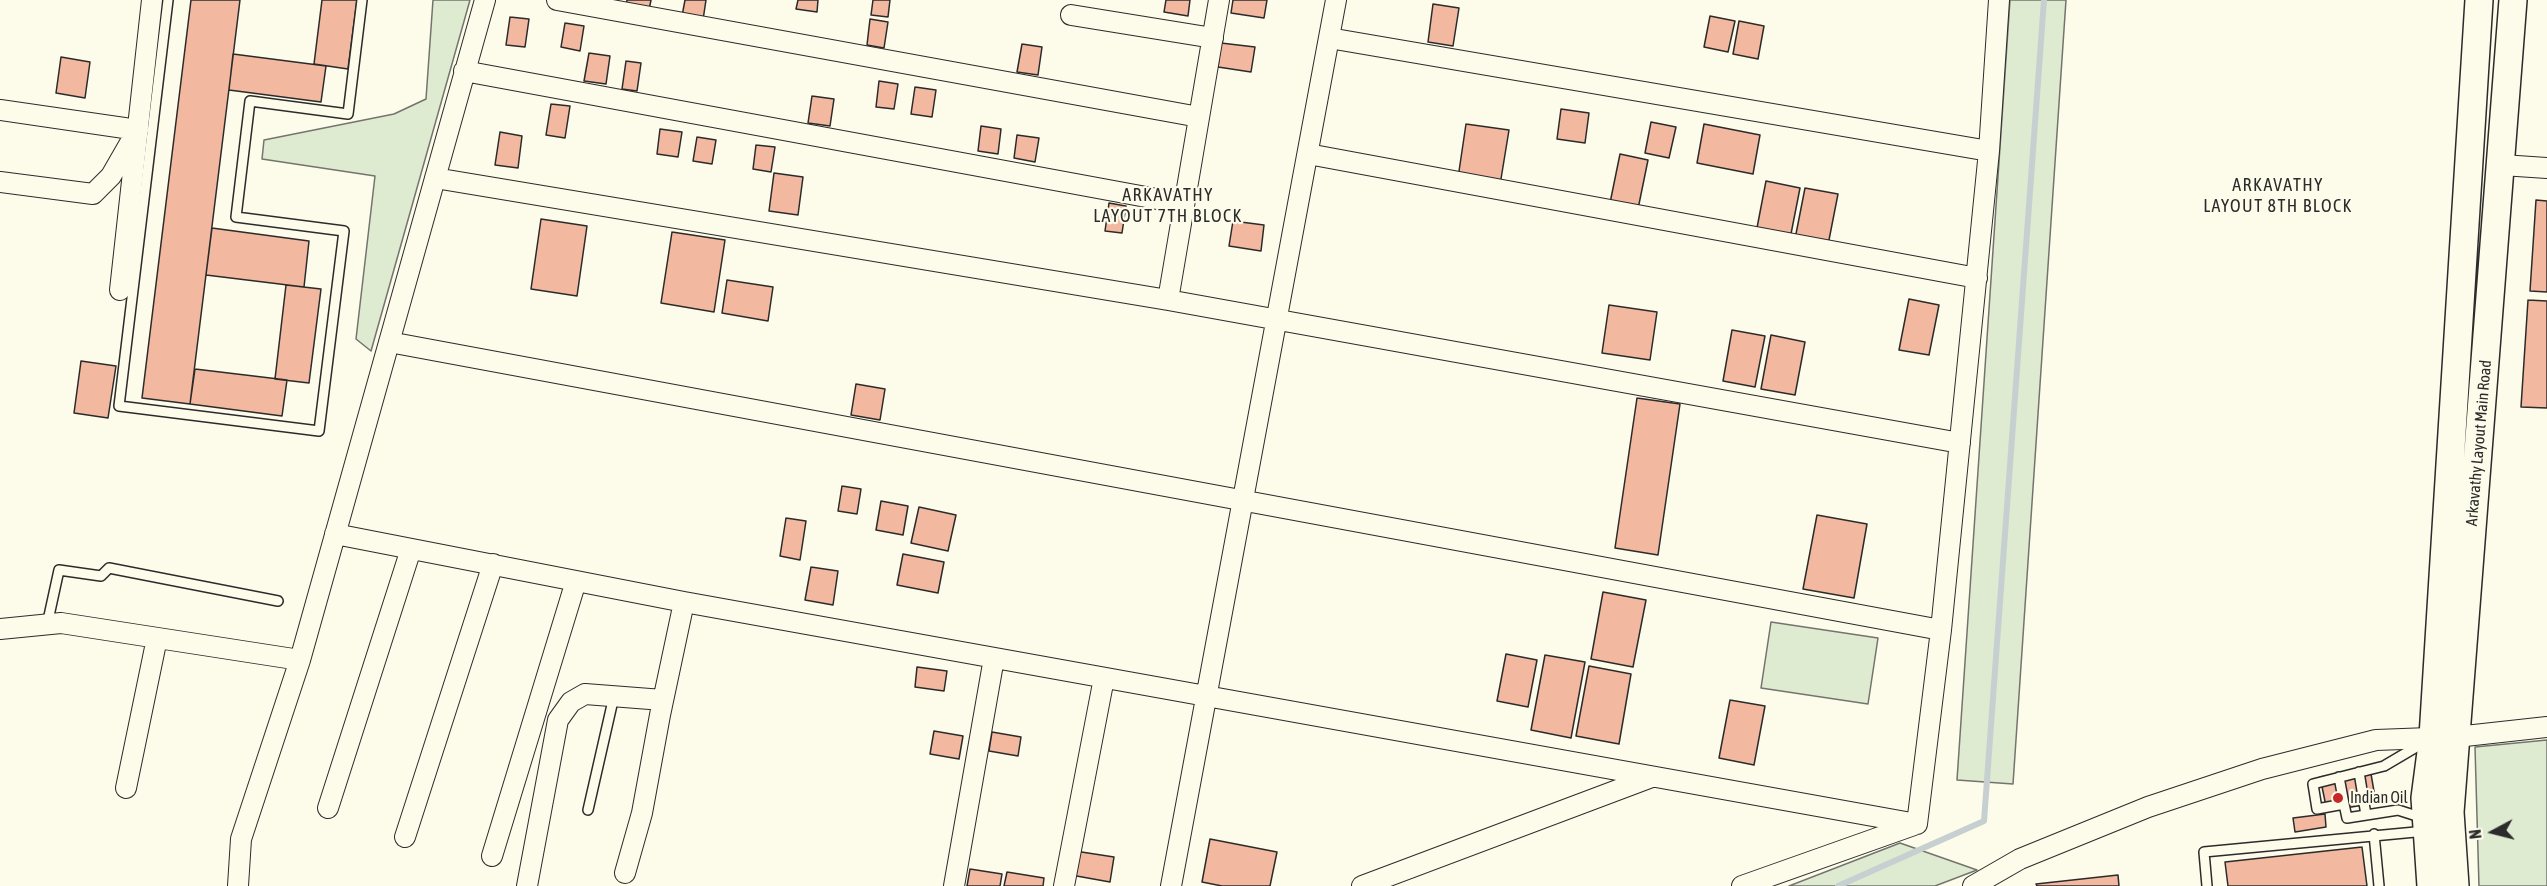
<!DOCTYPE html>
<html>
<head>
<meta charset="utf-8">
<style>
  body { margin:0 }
  #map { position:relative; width:2547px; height:886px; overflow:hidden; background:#fdfbea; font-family:"Asap Condensed",sans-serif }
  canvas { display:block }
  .north { position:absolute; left:2463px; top:802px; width:60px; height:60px; -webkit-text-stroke:4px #fdfbea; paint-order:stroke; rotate:263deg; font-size:16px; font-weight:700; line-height:24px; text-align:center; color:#2b2b2b }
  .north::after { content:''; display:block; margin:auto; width:21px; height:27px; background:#2b2b2b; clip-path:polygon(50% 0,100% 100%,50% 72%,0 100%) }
</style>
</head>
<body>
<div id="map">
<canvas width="2547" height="886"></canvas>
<div class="north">N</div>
</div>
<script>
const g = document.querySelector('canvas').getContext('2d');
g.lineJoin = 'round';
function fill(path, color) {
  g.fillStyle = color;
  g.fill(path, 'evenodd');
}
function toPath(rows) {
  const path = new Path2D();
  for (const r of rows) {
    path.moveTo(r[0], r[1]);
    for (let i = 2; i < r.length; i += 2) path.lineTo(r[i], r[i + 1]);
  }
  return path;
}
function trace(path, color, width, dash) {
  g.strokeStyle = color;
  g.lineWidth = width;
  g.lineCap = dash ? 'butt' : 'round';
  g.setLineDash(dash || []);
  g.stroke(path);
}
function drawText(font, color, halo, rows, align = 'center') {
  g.font = font + ' "Asap Condensed",sans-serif';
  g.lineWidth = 4.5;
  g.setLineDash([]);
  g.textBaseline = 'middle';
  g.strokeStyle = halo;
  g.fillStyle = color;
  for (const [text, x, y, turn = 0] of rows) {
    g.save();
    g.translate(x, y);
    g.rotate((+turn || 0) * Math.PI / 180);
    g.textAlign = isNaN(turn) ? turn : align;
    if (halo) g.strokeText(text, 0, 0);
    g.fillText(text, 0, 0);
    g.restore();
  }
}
const green = toPath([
  [433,0,470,0,371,351,356,339,375,176,262,159,264,140,394,114,426,99,433,0],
  [2010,0,2066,0,2013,784,1957,780,2010,0],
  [1771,622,1878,638,1868,704,1761,688,1771,622],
  [2547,740,2547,886,2479,886,2475,747,2547,740],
  [1900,843,1977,870,1935,886,1789,886,1900,843]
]);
const stream = toPath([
  [1838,886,1984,821,2044,0]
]);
const building = toPath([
  [191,0,240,0,190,404,142,398,191,0],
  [322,0,357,0,348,69,314,64,322,0],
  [627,0,651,0,649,10,626,7,627,0],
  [685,0,706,0,703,20,682,16,685,0],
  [798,0,818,0,817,12,796,9,798,0],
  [873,0,890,0,888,17,871,15,873,0],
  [1166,0,1190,0,1188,16,1164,12,1166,0],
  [1233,0,1267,0,1264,18,1231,13,1233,0],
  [1433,4,1459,8,1453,46,1428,42,1433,4],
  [1710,16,1735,21,1728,52,1704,47,1710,16],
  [510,17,529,19,525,47,506,45,510,17],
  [870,19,888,22,884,48,867,45,870,19],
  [1739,21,1764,26,1758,59,1733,54,1739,21],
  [565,23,584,26,580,51,561,47,565,23],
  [1221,43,1255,47,1251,72,1218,67,1221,43],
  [1022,44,1042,47,1038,75,1017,72,1022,44],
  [589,53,610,56,606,84,584,81,589,53],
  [233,54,326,66,321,102,229,90,233,54],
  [61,57,90,62,85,98,56,93,61,57],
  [626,61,641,63,637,91,622,89,626,61],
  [879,81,898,84,894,109,876,107,879,81],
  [915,87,936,90,932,117,911,114,915,87],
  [812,96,834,99,830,126,808,123,812,96],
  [551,104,570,106,565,138,546,135,551,104],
  [1561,109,1589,113,1585,143,1557,139,1561,109],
  [1651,122,1676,127,1669,158,1645,153,1651,122],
  [1466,124,1509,130,1500,185,1458,178,1466,124],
  [1704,124,1760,135,1753,174,1697,163,1704,124],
  [981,126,1001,129,998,154,978,151,981,126],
  [660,129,682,132,678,157,657,154,660,129],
  [500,132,522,136,518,168,495,165,500,132],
  [1017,135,1039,138,1035,162,1014,158,1017,135],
  [697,137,716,140,712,164,693,161,697,137],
  [756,145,775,147,771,172,753,169,756,145],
  [1620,154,1648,160,1638,209,1610,203,1620,154],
  [774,173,803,177,798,215,769,211,774,173],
  [1766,181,1800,188,1790,239,1756,233,1766,181],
  [1805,188,1838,194,1828,245,1795,239,1805,188],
  [2536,200,2547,201,2547,292,2530,291,2536,200],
  [1109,203,1126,206,1122,233,1105,231,1109,203],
  [541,219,587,226,577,296,531,289,541,219],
  [1233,221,1264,225,1261,251,1229,246,1233,221],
  [212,228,309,241,304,287,206,275,212,228],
  [672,232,725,240,714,312,661,303,672,232],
  [727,280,773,287,768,321,722,313,727,280],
  [286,285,321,289,309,383,275,379,286,285],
  [1909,299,1939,305,1929,355,1899,350,1909,299],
  [2528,300,2547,301,2547,408,2521,407,2528,300],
  [1609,305,1657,312,1650,360,1602,353,1609,305],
  [1732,330,1765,336,1755,387,1723,381,1732,330],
  [1771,335,1805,342,1795,395,1761,389,1771,335],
  [81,361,116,366,108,418,74,413,81,361],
  [195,369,287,380,282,416,190,404,195,369],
  [856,384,885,389,880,420,851,415,856,384],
  [1637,398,1680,404,1658,555,1615,548,1637,398],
  [842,486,861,489,857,514,838,511,842,486],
  [881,501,908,506,903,535,876,530,881,501],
  [919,507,956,515,948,551,911,543,919,507],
  [1817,515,1867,524,1854,598,1803,589,1817,515],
  [786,518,806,521,800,560,780,556,786,518],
  [903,554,944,562,938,593,897,585,903,554],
  [811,567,838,571,833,605,805,600,811,567],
  [1603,592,1646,600,1633,667,1591,659,1603,592],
  [1506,654,1537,660,1528,707,1497,701,1506,654],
  [1545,655,1585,662,1571,738,1531,730,1545,655],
  [1589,666,1631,674,1619,744,1576,736,1589,666],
  [917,667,947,671,944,691,915,687,917,667],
  [1730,700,1765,706,1754,765,1719,758,1730,700],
  [934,731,963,736,959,759,930,754,934,731],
  [992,732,1021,737,1018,756,989,751,992,732],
  [2370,768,2376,803,2327,811,2320,777,2370,768],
  [2325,814,2326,827,2295,832,2293,818,2325,814],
  [1210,839,1277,852,1270,886,1222,886,1202,882,1210,839],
  [2362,847,2367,886,2228,886,2225,862,2362,847],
  [1075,851,1114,857,1110,882,1071,875,1075,851],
  [970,869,1002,874,1000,886,967,886,970,869],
  [1007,872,1044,878,1043,886,1004,886,1007,872],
  [2118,875,2119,886,2037,886,2036,884,2118,875]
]);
const service = toPath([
  [168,0,119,406,319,431,344,231,236,217,250,101,348,114,362,0],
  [47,625,59,570,101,576,109,568,278,601],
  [2423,743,2384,766,2313,784,2317,809,2344,804,2347,818,2398,810,2423,818],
  [2359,772,2366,815],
  [2339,777,2344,804],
  [588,810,614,696],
  [2374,834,2379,886],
  [2207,886,2204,852,2426,831]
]);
const minor = toPath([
  [557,0,1199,117],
  [1071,15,1213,38],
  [1329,38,1989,151],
  [464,71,1184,204],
  [0,110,138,130],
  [1308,154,1977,278],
  [2502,165,2547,168],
  [435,178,1168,300,1960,443],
  [0,182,93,194,111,176,134,136],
  [120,290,152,0],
  [1168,300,1219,0],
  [389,342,1941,630],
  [335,534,684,602,1917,824],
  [0,629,61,623,300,660],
  [126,788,157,638],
  [328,808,411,549],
  [1917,824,1941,630,1989,151,1999,0],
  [405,837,493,564],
  [492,856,576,581],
  [625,873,642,813,660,715,684,602],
  [238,886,241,839,300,660,485,0],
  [527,886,558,720,571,702,585,694,663,700],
  [954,886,994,658],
  [1064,886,1104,678],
  [1171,886,1336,0],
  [1362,886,1652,777],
  [1742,886,1914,825],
  [1973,886,2020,859,2148,807,2262,769,2376,740,2456,737,2547,727]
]);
const secondary = toPath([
  [2431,886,2425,798,2433,737,2479,0],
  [2455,886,2450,812,2513,0]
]);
const markers = [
  [2338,798,6,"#c62828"]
];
const streetNames = [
  ["Arkavathy Layout Main Road",2479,443,-85]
];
const poiNames = [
  ["Indian Oil",2350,798]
];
const neighbourhoodNames = [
  ["ARKAVATHY",2278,185],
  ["LAYOUT 8TH BLOCK",2278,206],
  ["ARKAVATHY",1168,195],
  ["LAYOUT 7TH BLOCK",1168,216]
];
fill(green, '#deebd1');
trace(green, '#74746e', 1.5);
trace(stream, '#c7d0d0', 6);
fill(building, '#f2b8a0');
trace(building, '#2b2b2b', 1.5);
trace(service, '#2b2b2b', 12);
trace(minor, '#2b2b2b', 22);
trace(secondary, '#2b2b2b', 30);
trace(service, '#fdfbea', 9);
trace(minor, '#fdfbea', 20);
trace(secondary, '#fdfbea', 27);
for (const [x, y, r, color] of markers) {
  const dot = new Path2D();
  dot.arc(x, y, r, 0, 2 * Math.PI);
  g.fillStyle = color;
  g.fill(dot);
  trace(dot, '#fdfbea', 2);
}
drawText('16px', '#2b2b2b', '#fdfbea', streetNames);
drawText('16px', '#2b2b2b', '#fdfbea', poiNames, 'left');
g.letterSpacing = '1.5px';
drawText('18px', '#2b2b2b', '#fdfbea', neighbourhoodNames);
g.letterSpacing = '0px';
</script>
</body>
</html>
